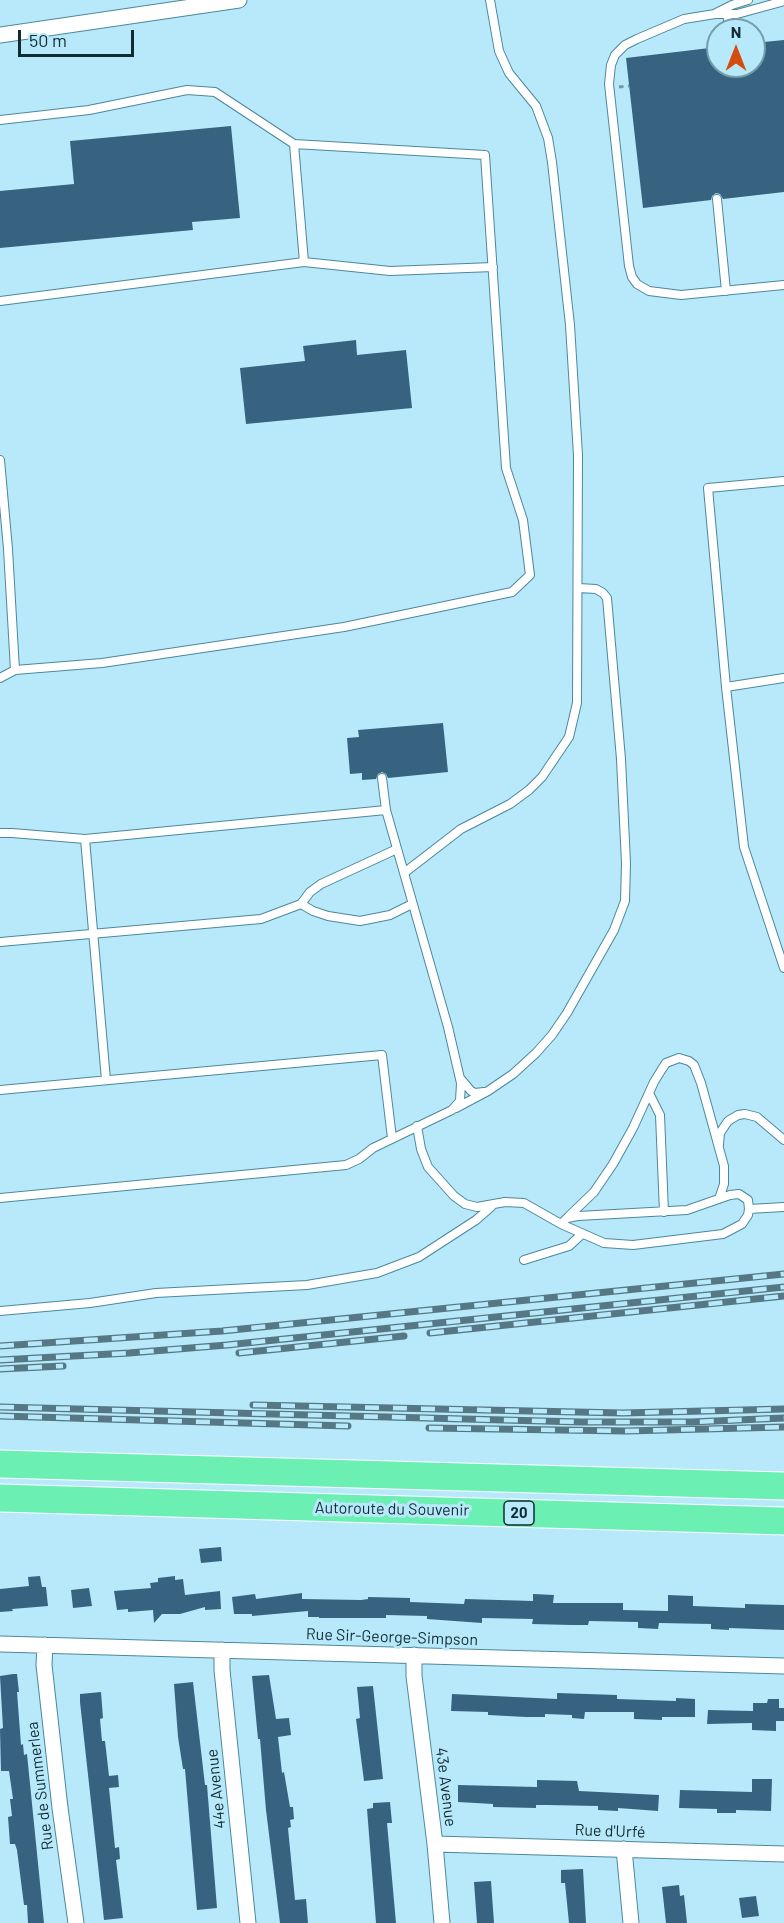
<!DOCTYPE html>
<html>
<head>
<meta charset="utf-8">
<style>
  body { margin:0 }
  #map { position:relative; width:784px; height:1923px; overflow:hidden; background:#b8e9fa; font-family:Barlow,sans-serif }
  canvas { display:block }
  .north { position:absolute; left:706px; top:18px; width:60px; height:60px; box-sizing:border-box; background:#b8e9fa; border:2px solid #759daa; border-radius:50%; rotate:0deg; font-size:16px; font-weight:700; line-height:24px; text-align:center; color:#112b33 }
  .north::after { content:''; display:block; margin:auto; width:21px; height:27px; background:#d34e0e; clip-path:polygon(50% 0,100% 100%,50% 72%,0 100%) }
  .scale { position:absolute; left:18px; top:30px; width:116px; height:27px; box-sizing:border-box; border:3px solid #112b33; border-top:0; padding-left:8px; font-size:18px; line-height:21px; white-space:nowrap; color:#112b33; -webkit-text-stroke:4px #b8e9fa; paint-order:stroke }
</style>
</head>
<body>
<div id="map">
<canvas width="784" height="1923"></canvas>
<div class="north">N</div>
<div class="scale">50 m</div>
</div>
<script>
const g = document.querySelector('canvas').getContext('2d');
g.lineJoin = 'round';
function fill(path, color) {
  g.fillStyle = color;
  g.fill(path, 'evenodd');
}
function toPath(rows) {
  const path = new Path2D();
  for (const r of rows) {
    path.moveTo(r[0], r[1]);
    for (let i = 2; i < r.length; i += 2) path.lineTo(r[i], r[i + 1]);
  }
  return path;
}
function trace(path, color, width, dash) {
  g.strokeStyle = color;
  g.lineWidth = width;
  g.lineCap = dash ? 'butt' : 'round';
  g.setLineDash(dash || []);
  g.stroke(path);
}
function drawText(font, color, halo, rows, align = 'center') {
  g.font = font + ' Barlow,sans-serif';
  g.lineWidth = 6;
  g.setLineDash([]);
  g.textBaseline = 'middle';
  g.strokeStyle = halo;
  g.fillStyle = color;
  for (const [text, x, y, turn = 0] of rows) {
    g.save();
    g.translate(x, y);
    g.rotate((+turn || 0) * Math.PI / 180);
    g.textAlign = isNaN(turn) ? turn : align;
    if (halo) g.strokeText(text, 0, 0);
    g.fillText(text, 0, 0);
    g.restore();
  }
}
const building = toPath([
  [784,40,784,192,723,199,720,194,716,193,712,196,711,200,643,208,626,58,718,47,718,66,754,66,754,43],
  [231,126,240,218,192,222,193,230,0,248,0,191,74,184,70,141],
  [356,340,357,355,406,350,412,408,246,424,240,368,305,361,303,346],
  [443,723,448,772,388,778,386,774,382,772,378,774,376,779,362,780,362,773,350,774,347,738,359,737,358,730],
  [221,1547,222,1561,201,1563,199,1549],
  [40,1576,42,1587,46,1587,48,1606,12,1609,13,1611,0,1612,0,1589,29,1586,28,1577],
  [175,1576,175,1580,183,1579,185,1595,220,1591,221,1609,205,1610,205,1607,180,1614,162,1614,154,1623,153,1610,128,1612,128,1609,117,1610,114,1591,151,1588,150,1583,158,1582,158,1578],
  [89,1588,92,1606,73,1608,71,1590],
  [302,1593,302,1599,361,1600,368,1599,368,1597,410,1598,410,1602,464,1604,465,1599,533,1601,533,1594,554,1595,553,1603,623,1603,623,1610,668,1611,668,1595,693,1596,693,1606,745,1608,745,1604,784,1605,784,1630,729,1628,729,1630,711,1629,711,1624,659,1623,658,1629,638,1628,638,1622,589,1621,588,1625,571,1625,532,1624,533,1619,482,1618,482,1623,427,1619,427,1616,386,1615,386,1618,319,1618,319,1617,308,1617,308,1611,252,1616,252,1614,234,1614,232,1597,255,1594,256,1599],
  [13,1674,17,1674,19,1692,17,1692,21,1745,23,1744,24,1755,27,1754,44,1923,28,1923,27,1905,24,1905,17,1850,15,1844,10,1844,8,1817,12,1816,10,1799,13,1799,9,1771,1,1771,0,1729,3,1728,0,1676],
  [269,1675,276,1719,289,1718,291,1735,278,1737,282,1773,284,1772,290,1807,293,1807,294,1819,290,1820,291,1827,288,1828,295,1900,306,1899,308,1923,280,1923,266,1810,260,1739,258,1739,252,1676],
  [193,1682,205,1785,207,1785,217,1908,197,1910,185,1769,183,1769,178,1737,174,1684],
  [373,1686,383,1779,364,1781,356,1719,360,1718,357,1687],
  [101,1692,103,1718,100,1719,102,1741,105,1741,109,1776,118,1775,119,1787,109,1788,115,1848,119,1847,120,1859,116,1860,123,1918,104,1920,80,1702,80,1694],
  [557,1693,617,1695,617,1699,676,1701,676,1698,695,1699,695,1717,662,1717,662,1720,634,1719,634,1712,585,1712,584,1719,572,1718,572,1715,545,1714,545,1717,526,1717,488,1715,488,1712,451,1711,452,1694,557,1699],
  [768,1699,779,1699,779,1708,784,1708,784,1721,776,1721,776,1731,752,1730,752,1723,707,1724,708,1710,753,1711,753,1703,767,1703],
  [752,1779,772,1779,771,1811,736,1810,736,1813,717,1813,717,1809,679,1808,680,1790,752,1792],
  [537,1780,577,1781,579,1791,659,1795,658,1811,618,1808,618,1811,598,1810,598,1806,547,1805,536,1805,536,1808,493,1807,493,1804,458,1802,458,1785,537,1787],
  [390,1802,392,1823,387,1823,396,1923,376,1923,367,1809,373,1808,373,1803],
  [583,1869,586,1923,569,1923,565,1883,561,1883,561,1870],
  [491,1881,494,1923,477,1923,474,1882],
  [679,1885,680,1896,684,1895,687,1923,666,1923,662,1887],
  [756,1896,759,1916,742,1918,739,1898]
]);
const path = toPath([
  [619,87,629,86]
]);
const service = toPath([
  [784,1,737,14,715,14,684,19,637,39,625,45,615,55,611,65,609,84,629,266,632,277,637,284,649,291,681,295,784,285],
  [727,11,729,30],
  [716,13,732,5,748,0],
  [0,120,89,110,187,90,215,92,294,144],
  [717,199,726,291],
  [304,262,390,271,493,267],
  [0,301,304,262,294,144,485,155,506,468,523,520,530,575,512,592,344,627,102,663,15,670,0,678],
  [0,460,8,549,15,670],
  [784,481,708,488,726,687,744,847,784,968],
  [726,687,784,678],
  [382,778,386,810],
  [0,833,12,833,85,839,386,810,448,1027,461,1083,460,1101,452,1110,373,1148,359,1159,346,1165,0,1198],
  [85,839,106,1080],
  [404,873,461,829,510,804,529,790,542,777,569,737,577,703,578,455,570,325,552,162,548,138,536,106,509,73,499,51,490,0],
  [301,904,310,892,321,884,397,849],
  [0,942,261,919,301,904,313,911,328,916,360,921,390,915,412,904],
  [460,1078,471,1091,475,1093,484,1092],
  [0,1090,382,1055,392,1138],
  [649,1093,660,1115,664,1212],
  [456,1108,488,1091,513,1074,536,1053,552,1035,567,1013,614,930,625,901,626,863,621,759,607,598,603,593,596,589,578,588],
  [417,1126,421,1149,428,1167,454,1196,465,1204,477,1207,505,1202,524,1203,561,1224,604,1243,633,1245,723,1234,742,1224,748,1215,749,1209,748,1200,739,1194,730,1195,687,1210,578,1216,567,1218,561,1224],
  [719,1145,720,1133,728,1121,738,1115,745,1114,757,1117,784,1140],
  [749,1209,784,1207],
  [569,1216,594,1192,613,1164,633,1128,654,1082,662,1069,666,1063,679,1058,689,1061,694,1065,701,1083,724,1166,724,1184,719,1199],
  [524,1260,569,1246,582,1234],
  [0,1311,90,1303,156,1293,307,1285,377,1273,419,1257,476,1220,491,1207]
]);
const minor = toPath([
  [0,35,239,0],
  [0,1644,784,1666],
  [45,1645,44,1665,60,1808,76,1923],
  [222,1650,222,1670,248,1923],
  [414,1655,414,1676,435,1844,442,1923],
  [435,1844,784,1854],
  [624,1849,631,1923]
]);
const motorway = toPath([
  [0,1464,784,1486],
  [0,1498,784,1521]
]);
const rail = toPath([
  [430,1333,784,1296],
  [0,1346,222,1331,784,1274],
  [239,1353,404,1336],
  [0,1360,129,1353,227,1345,784,1287],
  [0,1369,63,1366],
  [253,1405,623,1413,784,1409],
  [0,1407,581,1422,692,1422,784,1418],
  [0,1416,348,1426],
  [429,1428,626,1431,784,1427]
]);
const shields = [
  [519,1513,30]
];
const shieldNames = [
  ["20",519,1513]
];
const streetNames = [
  ["Autoroute du Souvenir",392,1509,1],
  ["Rue Sir-George-Simpson",392,1637,2],
  ["Rue de Summerlea",40,1786,-97],
  ["43e Avenue",446,1787,83],
  ["44e Avenue",216,1789,-96],
  ["Rue d'Urfé",610,1831,2]
];
fill(building, '#376381');
trace(service, '#4b889b', 10);
trace(minor, '#4b889b', 17);
trace(motorway, '#fff', 29);
trace(path, '#7097a4', 3, [4.5, 4.5]);
trace(service, '#fff', 8);
trace(minor, '#fff', 15);
trace(motorway, '#6cefb2', 27);
trace(rail, '#557884', 7);
trace(rail, '#b8e9fa', 4.5, [14]);
for (const [x, y, w] of shields) {
  const box = new Path2D();
  box.roundRect(x - w / 2, y - 12, w, 24, 4.5);
  g.fillStyle = '#b8e9fa';
  g.fill(box);
  trace(box, '#112b33', 1.5);
}
drawText('bold 15px', '#112b33', null, shieldNames);
drawText('16px', '#112b33', '#b8e9fa', streetNames);
</script>
</body>
</html>
